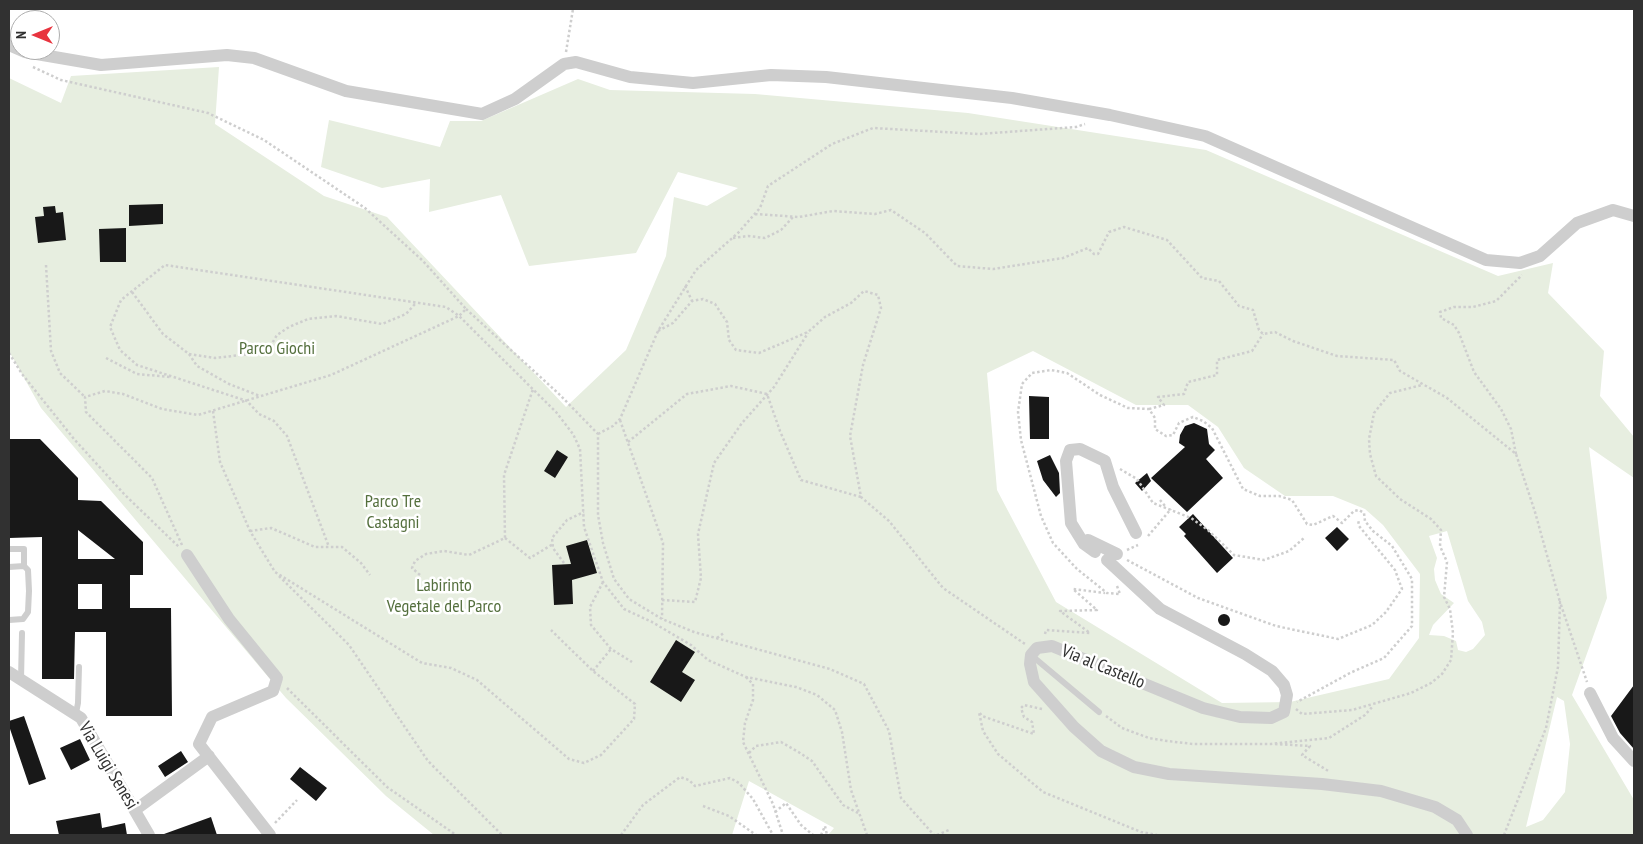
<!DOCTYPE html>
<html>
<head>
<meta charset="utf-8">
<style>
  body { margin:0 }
  #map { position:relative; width:1643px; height:844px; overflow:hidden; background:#fff; font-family:"PT Sans Narrow",sans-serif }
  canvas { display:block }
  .frame { position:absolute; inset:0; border:10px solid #313131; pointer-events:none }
  .north { position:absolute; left:10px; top:10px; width:50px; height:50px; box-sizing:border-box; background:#fff; border:1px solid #adadad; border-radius:50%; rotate:270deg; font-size:14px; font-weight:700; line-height:20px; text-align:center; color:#313131 }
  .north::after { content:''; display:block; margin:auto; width:18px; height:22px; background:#e8343f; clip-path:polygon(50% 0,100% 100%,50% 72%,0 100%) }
</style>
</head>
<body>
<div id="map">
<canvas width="1643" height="844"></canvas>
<div class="frame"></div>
<div class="north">N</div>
</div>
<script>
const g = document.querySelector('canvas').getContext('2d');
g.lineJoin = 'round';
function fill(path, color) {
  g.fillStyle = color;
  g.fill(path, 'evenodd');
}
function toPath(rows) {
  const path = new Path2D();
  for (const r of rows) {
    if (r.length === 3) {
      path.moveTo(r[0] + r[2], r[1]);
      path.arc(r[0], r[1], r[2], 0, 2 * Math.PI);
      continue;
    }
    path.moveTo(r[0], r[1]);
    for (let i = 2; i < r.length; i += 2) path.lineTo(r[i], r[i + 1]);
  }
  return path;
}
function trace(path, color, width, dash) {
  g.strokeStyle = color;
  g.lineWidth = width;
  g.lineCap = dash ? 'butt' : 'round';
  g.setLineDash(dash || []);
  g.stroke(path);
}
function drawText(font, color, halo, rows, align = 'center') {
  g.font = font + ' "PT Sans Narrow",sans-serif';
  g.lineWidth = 5;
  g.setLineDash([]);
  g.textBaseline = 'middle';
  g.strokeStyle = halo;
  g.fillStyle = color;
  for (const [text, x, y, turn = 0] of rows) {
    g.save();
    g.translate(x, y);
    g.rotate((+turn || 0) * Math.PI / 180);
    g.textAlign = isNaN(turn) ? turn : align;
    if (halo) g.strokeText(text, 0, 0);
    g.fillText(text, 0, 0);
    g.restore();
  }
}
const green = toPath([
  [219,67,215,124,324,196,387,217,566,407,626,350,666,256,674,197,707,206,738,188,678,172,636,253,529,266,501,195,429,212,430,179,382,188,321,167,329,120,440,147,450,121,481,121,578,79,610,90,755,94,968,113,1206,150,1498,276,1553,263,1548,293,1604,351,1600,396,1634,437,1634,478,1589,447,1607,598,1572,695,1634,800,1634,835,828,835,834,828,749,781,732,835,434,835,386,796,286,698,41,408,9,351,9,78,61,103,71,76],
  [1033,351,1136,405,1188,405,1218,427,1244,468,1285,496,1333,496,1365,509,1383,525,1420,574,1419,638,1389,679,1290,702,1222,703,1056,602,997,490,987,373],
  [1447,531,1468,601,1482,622,1485,635,1473,649,1466,652,1458,650,1456,641,1444,636,1429,635,1433,625,1454,603,1441,594,1435,580,1434,569,1437,558,1429,536],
  [1557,697,1564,701,1570,744,1565,792,1543,820,1526,827]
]);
const building = toPath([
  [163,204,163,224,129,226,129,205],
  [55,206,56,213,63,212,66,240,38,243,35,217,44,216,43,207],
  [126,228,126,262,100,262,99,229],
  [1029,396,1049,397,1049,439,1030,439],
  [1194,423,1207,429,1209,444,1215,450,1206,459,1223,478,1187,512,1151,478,1185,447,1179,443,1180,435,1185,426],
  [9,439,40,439,78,478,78,500,101,501,143,542,143,575,130,575,130,608,171,608,172,716,106,716,106,632,75,632,74,679,42,679,42,537,9,538],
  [78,530,115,559,78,559],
  [78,584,102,584,102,609,78,609],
  [557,450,568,457,555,478,544,471],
  [1050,455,1059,473,1060,493,1056,497,1043,480,1037,461],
  [1147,473,1151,481,1142,491,1135,483],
  [1193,514,1233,558,1217,573,1184,536,1186,534,1179,527],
  [1337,527,1349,539,1337,551,1325,538],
  [587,540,597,573,572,580,573,604,554,605,552,565,571,564,566,546],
  [1224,620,6],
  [676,640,695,652,682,672,695,680,681,702,650,682],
  [1634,685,1634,749,1620,733,1611,716],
  [24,716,46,779,29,785,9,726,9,721],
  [80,739,90,760,71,770,60,748],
  [181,751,188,762,165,777,158,766],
  [300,767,327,788,316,801,290,779],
  [100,813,102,828,125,823,127,835,59,835,56,821],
  [211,817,217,835,164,835,164,834]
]);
const path = toPath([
  [566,52,573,9],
  [33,67,61,80,208,113,264,140,365,208,423,261,466,309,459,316,446,307,165,265,121,300,110,327,120,350,137,365,247,401,259,414,274,421,287,436,329,547],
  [755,214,799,217,833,211,875,214,891,210,925,233,957,266,993,269,1063,258,1088,248,1094,254,1098,254,1109,232,1124,227,1167,240,1202,278,1219,281,1239,306,1253,310,1259,330,1263,334,1275,332,1293,341,1337,356,1394,360,1400,371,1447,398,1516,454,1535,512,1560,602],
  [733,238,748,236,765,238,781,230,793,217],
  [46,265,51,351,60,373,85,397],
  [685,286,692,301],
  [132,292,163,334,189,354,215,358,267,352,277,335,289,327,308,319,336,316,382,324,406,314,415,304],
  [466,309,559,394,598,434,598,515,603,543,614,579,629,599,662,619,694,632,830,669,864,684,889,731,901,798,934,835],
  [658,331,673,323,692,301,703,299,715,304,727,322,729,340,736,350,759,353,808,332,825,317,851,303,864,291,878,295,881,308,863,365,850,436,861,497,889,521,943,588,1025,644],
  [9,353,22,374,74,439,125,495,179,547],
  [189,354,197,366,229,384,260,396],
  [106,358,137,374,170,377],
  [1149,409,1164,405,1158,397,1184,394,1188,382,1217,375,1217,360,1252,351,1263,334],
  [213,411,220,462,250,531,275,572,422,663,451,668,477,680,569,759,584,763,601,755,634,719,635,704,593,671,551,630],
  [620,420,663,543,662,619],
  [598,434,613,426,620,419,658,331,696,270,738,233,760,208,768,186,832,144,873,128,979,134,1076,127,1085,124],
  [628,442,687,394,731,386,767,394,780,431,801,480,861,497],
  [1516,454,1511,429,1501,409,1474,372,1459,333,1454,325,1441,318,1440,312,1454,307,1473,307,1496,301,1522,275],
  [1120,469,1137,479,1153,503,1191,518,1208,530,1234,555,1264,560,1289,551,1304,538],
  [1160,500,1165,506],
  [250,531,271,528,315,547,342,547,361,563,370,575],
  [1148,536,1171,509],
  [505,538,530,558,553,544],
  [182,545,152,478,86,412,85,397,105,391,123,394,162,409,198,415,331,375,459,316,556,412,573,434,580,449,584,527,603,582,624,609,652,622,691,645,708,660,746,677,796,687,817,695,835,710,842,732,851,790,867,835],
  [1127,550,1138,545],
  [1127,560,1198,598,1276,626,1338,639,1372,625,1386,612,1402,589,1395,570,1359,526,1358,519],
  [564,563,553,548,552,538,567,520,584,512],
  [420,575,412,568,415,561,426,554,444,551,469,555,505,538,504,475,533,389],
  [279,576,349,645,428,761,502,835],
  [603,582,590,607,591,625,611,649,632,662],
  [1117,586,1120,594,1107,593,1077,569,1053,543,1041,516,1021,440,1018,412,1022,384,1032,373,1051,370,1067,373,1100,395,1128,408,1149,409,1155,418,1155,429,1166,436,1173,435,1179,423,1193,417,1203,421,1212,428,1243,489,1260,496,1279,496,1292,500,1307,524,1313,525,1333,516,1342,523,1354,511,1359,510,1364,513,1365,521,1373,531,1392,546,1412,579,1412,626,1384,658,1350,673,1297,702],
  [662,600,695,602,701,578,698,534,714,463,742,423,774,387,808,333],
  [1045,634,1046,630,1090,633,1060,611,1097,610,1073,589,1105,593],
  [717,638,725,632],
  [593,671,611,649],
  [746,677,753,684,753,700,745,723,743,742,773,804,783,835],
  [287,688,387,787,456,835],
  [1042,709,1024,705,1021,708,1024,717,1032,722,1034,734,982,716,979,712,983,731,998,754,1043,792,1141,832,1157,835],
  [1296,709,1302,714,1352,710,1411,693,1431,683,1442,674,1451,660,1453,633,1450,609,1444,597,1447,562,1440,546,1441,530,1431,519,1400,499,1376,476,1370,454,1369,439,1374,413,1390,393,1422,385],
  [1106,716,1122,728,1149,738,1167,741,1193,744,1271,744,1329,738,1365,715,1373,706],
  [1275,744,1310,746,1302,755,1330,772],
  [749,753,756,746,781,742,800,753,812,761,843,805,858,813],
  [703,806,729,816,756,835],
  [775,812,786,803,801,825,813,835],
  [275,823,297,800],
  [621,835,643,805,680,777,689,780,695,786,730,778,739,783,753,799,773,835],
  [821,835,825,826,827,835],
  [937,835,949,830],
  [1504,835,1546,728,1558,667,1560,602,1587,682]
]);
const service = toPath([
  [9,549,24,549,24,566],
  [9,567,24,566,28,570,29,591,28,612,23,619,9,620],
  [1031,655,1099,712],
  [21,680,22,633],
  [76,713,78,703,79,667]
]);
const minor = toPath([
  [9,45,25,52,101,65,227,55,254,58,346,91,482,114,515,99,564,64,576,62,630,77,693,83,771,75,826,77,1012,98,1110,115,1205,136,1486,260,1520,263,1540,256,1577,223,1613,210,1634,216],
  [1088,540,1117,554],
  [1095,552,1084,544,1071,523,1066,461,1070,450,1080,449,1105,461,1113,487,1136,533],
  [187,555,229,619,277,678,273,691,212,717,199,744,270,835],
  [1107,560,1160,609,1245,654,1272,671,1284,685,1287,695,1284,712,1271,718,1240,717,1203,708,1052,646,1037,648,1031,655,1030,664,1034,682,1074,727,1101,751,1134,767,1169,774,1322,784,1381,791,1435,807,1457,820,1467,835],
  [9,672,81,718,149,835],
  [1590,693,1613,738,1634,761],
  [135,810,209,756]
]);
const parkNames = [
  ["Parco Giochi",277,349],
  ["Parco Tre",393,502],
  ["Castagni",393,523],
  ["Labirinto",444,586],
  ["Vegetale del Parco",444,607]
];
const streetNames = [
  ["Via al Castello",1103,667,22],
  ["Via Luigi Senesi",108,766,59]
];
fill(green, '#e7eee0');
fill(building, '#181818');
trace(path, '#cecece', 2.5, [2.5, 2.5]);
trace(service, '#cecece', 6);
trace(minor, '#cecece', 12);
drawText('18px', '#546f3d', '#fff', parkNames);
drawText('18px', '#313131', '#fff', streetNames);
</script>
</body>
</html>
